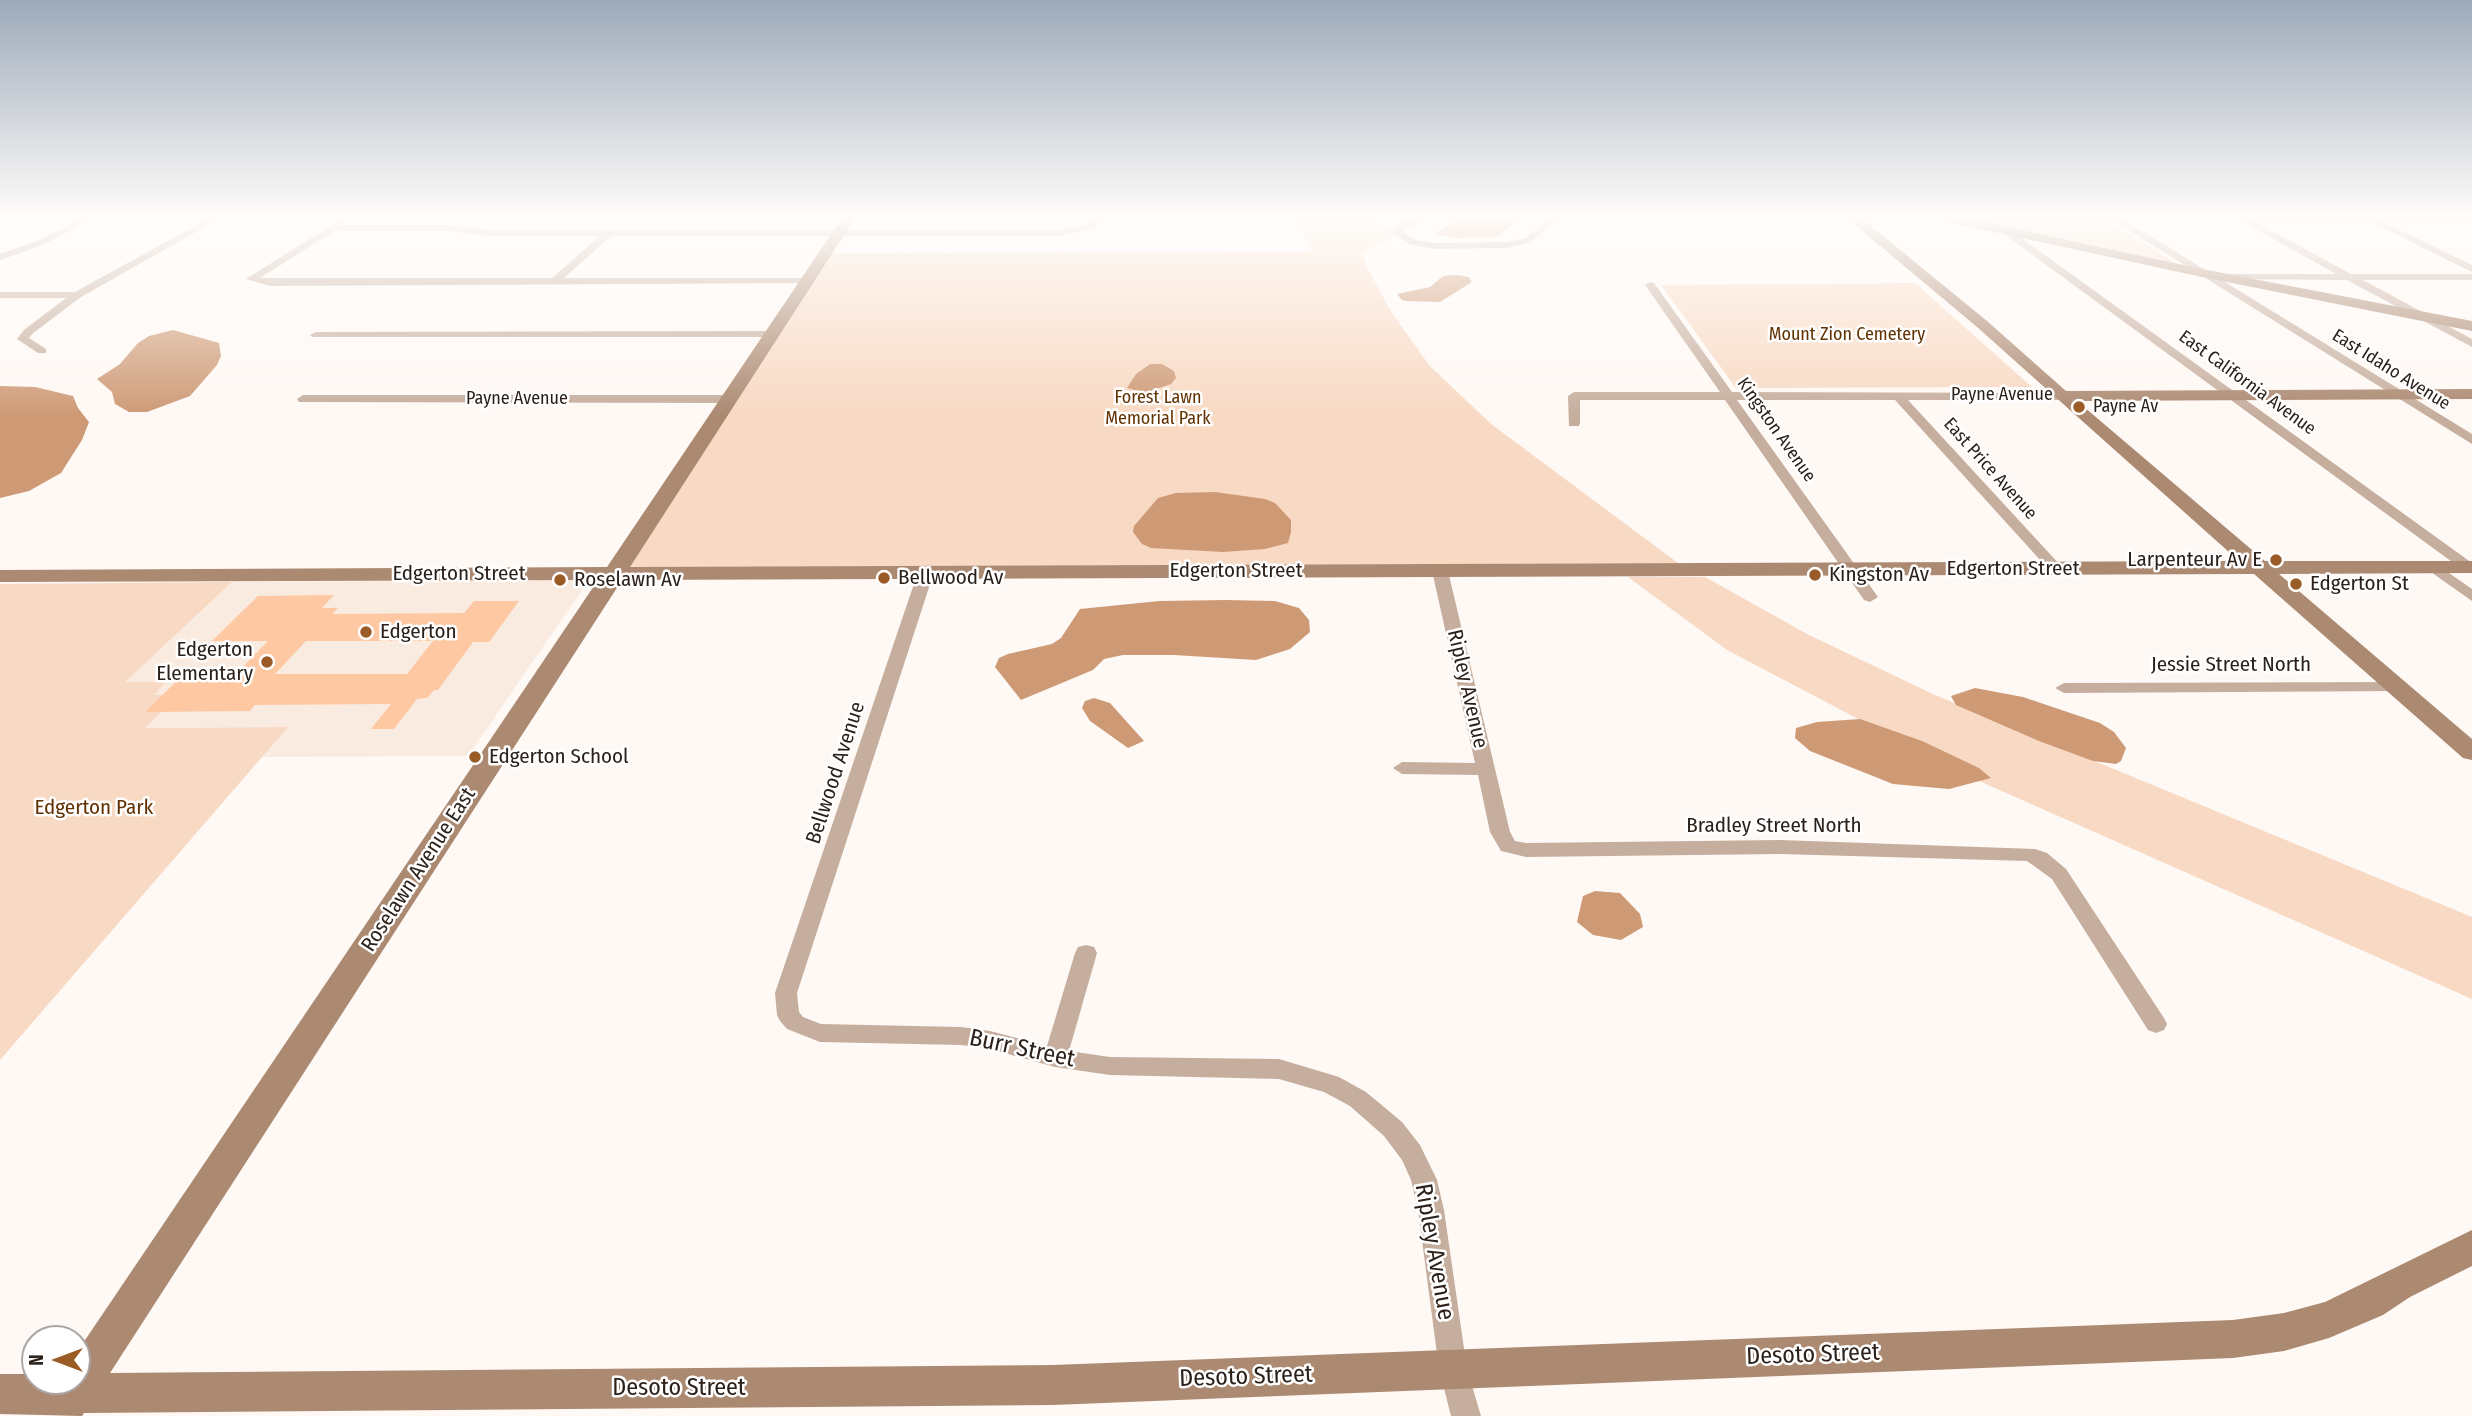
<!DOCTYPE html>
<html>
<head>
<meta charset="utf-8">
<style>
  body { margin:0 }
  #map { position:relative; width:2472px; height:1416px; overflow:hidden; background:#fff9f5; font-family:"Fira Sans Condensed",sans-serif }
  canvas { display:block }
  .north { position:absolute; left:21px; top:1325px; width:70px; height:70px; box-sizing:border-box; background:#fff; border:2px solid #aba6a3; border-radius:50%; rotate:270deg; font-size:19px; font-weight:700; line-height:28px; text-align:center; color:#2c211a }
  .north::after { content:''; display:block; margin:auto; width:24px; height:32px; background:#9b5b26; clip-path:polygon(50% 0,100% 100%,50% 72%,0 100%) }
</style>
</head>
<body>
<div id="map">
<canvas width="2472" height="1416"></canvas>
<div class="north">N</div>
</div>
<script>
const g = document.querySelector('canvas').getContext('2d');
g.lineJoin = 'round';
function fill(path, color) {
  g.fillStyle = color;
  g.fill(path, 'evenodd');
}
function toPath(rows) {
  const path = new Path2D();
  for (const r of rows) {
    path.moveTo(r[0], r[1]);
    for (let i = 2; i < r.length; i += 2) path.lineTo(r[i], r[i + 1]);
  }
  return path;
}
function trace(path, color, width, dash) {
  g.strokeStyle = color;
  g.lineWidth = width;
  g.lineCap = dash ? 'butt' : 'round';
  g.setLineDash(dash || []);
  g.stroke(path);
}
function drawText(font, color, halo, rows, align = 'center') {
  g.font = font + ' "Fira Sans Condensed",sans-serif';
  g.lineWidth = 5;
  g.setLineDash([]);
  g.textBaseline = 'middle';
  g.strokeStyle = halo;
  g.fillStyle = color;
  for (const [text, x, y, turn = 0] of rows) {
    g.save();
    g.translate(x, y);
    g.rotate((+turn || 0) * Math.PI / 180);
    g.textAlign = isNaN(turn) ? turn : align;
    if (halo) g.strokeText(text, 0, 0);
    g.fillText(text, 0, 0);
    g.restore();
  }
}
const built = toPath([
  [589,580,468,756,262,757,287,727,144,728,153,695,165,683,124,682,232,582]
]);
const green = toPath([
  [1297,218,1363,218,1394,228,1395,235,1362,252,1367,267,1390,310,1429,365,1491,424,1678,563,627,568,832,253,1312,252],
  [1968,218,2104,218,2177,264,2076,241],
  [1915,283,2032,387,1736,388,1661,285],
  [1628,577,1705,577,1809,635,1935,695,2472,917,2472,999,1961,773,1727,650],
  [232,582,125,682,166,682,154,695,177,695,145,728,288,727,0,1060,0,584]
]);
const water = toPath([
  [1456,218,1520,218,1497,237,1454,238,1435,233,1449,226],
  [1456,275,1469,277,1472,282,1440,302,1408,301,1402,300,1397,294,1430,287,1443,276],
  [173,330,219,343,221,356,217,365,190,396,147,412,129,412,115,404,112,392,97,379,120,364,138,343,149,336],
  [1150,364,1162,364,1174,371,1176,378,1171,384,1145,393,1127,388,1136,374],
  [0,386,35,387,73,396,78,408,89,422,82,440,61,473,29,491,0,498],
  [1215,492,1265,499,1275,503,1291,520,1291,532,1288,543,1265,549,1223,552,1151,548,1142,544,1133,532,1134,526,1158,498,1176,493],
  [1226,600,1275,601,1299,608,1309,620,1310,632,1290,649,1256,660,1174,655,1123,655,1104,659,1093,670,1021,700,995,667,999,658,1008,654,1052,644,1061,638,1080,609,1159,601],
  [1975,688,2023,697,2100,723,2114,732,2126,748,2121,761,2116,764,2093,761,2039,741,1956,705,1951,696],
  [1094,698,1110,703,1144,741,1128,748,1090,721,1082,708,1085,701],
  [1860,719,1922,741,1979,768,1991,778,1949,789,1893,784,1810,751,1795,738,1796,728,1817,722],
  [1595,891,1620,893,1640,914,1643,927,1621,940,1593,935,1577,922,1583,896]
]);
const building = toPath([
  [334,595,322,608,338,608,332,614,464,613,474,601,519,601,489,642,473,642,438,690,434,690,427,698,417,699,394,729,371,729,391,704,255,705,250,711,145,712,185,673,237,673,268,641,212,641,258,596],
  [306,641,433,641,407,674,275,674]
]);
const street = toPath([
  [82,218,94,218,43,245,0,260,0,254,37,241,82,218],
  [209,218,221,218,81,297,32,334,29,338,46,349,46,353,38,353,17,339,24,330,66,298,0,298,0,292,75,292,209,218],
  [1095,218,1106,218,1093,229,1058,236,611,236,564,278,812,278,812,282,808,283,270,286,246,279,340,220,345,223,343,225,450,225,490,230,1058,230,1087,225,1095,218],
  [334,231,450,231,490,236,600,236,552,278,260,278,334,231],
  [1417,218,1432,218,1405,228,1404,233,1415,240,1434,243,1507,242,1526,238,1550,218,1561,218,1529,243,1507,248,1434,249,1409,244,1394,234,1398,224,1417,218],
  [2109,218,2121,218,2472,434,2472,444,2109,218],
  [2236,218,2472,218,2472,221,2382,221,2472,265,2472,272,2369,221,2255,222,2351,274,2472,274,2472,280,2363,280,2472,339,2472,347,2347,280,2222,279,2221,277,2226,274,2336,274,2236,218],
  [2000,227,2006,227,2472,563,2472,571,2463,570,2000,231,2000,227],
  [1650,282,1654,283,1732,392,2066,393,2068,396,2062,400,1908,400,2061,566,2064,569,2061,572,2051,572,1895,400,1737,400,1878,597,1870,602,1864,600,1725,400,1580,400,1580,423,1579,426,1569,426,1568,396,1574,392,1720,392,1645,285,1650,282],
  [316,332,772,331,778,334,772,337,312,337,310,335,316,332],
  [303,395,730,395,736,399,730,403,299,402,297,399,303,395],
  [2433,562,2472,589,2472,601,2428,570,2425,567,2433,562],
  [1440,566,1448,571,1510,832,1515,841,1526,843,1780,840,2035,849,2047,853,2066,869,2164,1018,2167,1024,2164,1030,2156,1033,2148,1030,2052,879,2027,861,1780,854,1526,857,1501,851,1490,832,1478,775,1402,774,1393,768,1402,762,1475,763,1432,571,1440,566],
  [926,567,934,572,797,993,799,1012,803,1017,821,1024,961,1027,990,1031,1047,1046,1075,953,1078,947,1086,945,1094,947,1097,953,1069,1051,1110,1057,1279,1059,1339,1077,1366,1092,1402,1122,1420,1145,1437,1180,1444,1210,1467,1369,1481,1416,1451,1416,1439,1369,1418,1210,1411,1180,1402,1160,1384,1136,1350,1106,1324,1092,1279,1079,1110,1075,1055,1067,990,1049,961,1045,820,1042,787,1029,780,1021,777,1015,775,993,918,572,926,567],
  [2397,682,2406,687,2403,691,2064,693,2055,688,2064,683,2397,682]
]);
const secondary = toPath([
  [842,218,855,218,630,567,2239,561,1977,327,1847,218,1861,218,1987,321,2066,391,2472,389,2472,399,2077,401,2265,561,2472,561,2472,573,2279,574,2472,739,2472,760,2463,758,2254,574,622,580,110,1373,1053,1365,2233,1320,2284,1313,2325,1302,2472,1230,2472,1266,2410,1297,2383,1315,2329,1338,2284,1351,2233,1358,1053,1405,84,1413,82,1416,0,1414,0,1374,35,1374,35,1381,77,1381,77,1352,598,580,0,582,0,570,607,567,842,218],
  [1942,218,1966,218,2202,269,2472,321,2472,331,2202,277,1948,222,1942,218]
]);
const markers = [
  [2079,407,7,"#9b5b26"],
  [2276,560,7,"#9b5b26"],
  [1815,575,7,"#9b5b26"],
  [884,578,7,"#9b5b26"],
  [560,580,7,"#9b5b26"],
  [2296,584,7,"#9b5b26"],
  [366,632,7,"#9b5b26"],
  [267,662,7,"#9b5b26"],
  [475,757,7,"#9b5b26"]
];
const farParknames = [
  ["Mount Zion Cemetery",1847,335],
  ["Forest Lawn",1158,398],
  ["Memorial Park",1158,419]
];
const farStreetnames = [
  ["East Idaho Avenue",2391,370,32],
  ["East California Avenue",2247,383,36],
  ["Payne Avenue",2002,395],
  ["Payne Avenue",517,399],
  ["Kingston Avenue",1776,430,55],
  ["East Price Avenue",1990,469,48]
];
const farPoinames = [
  ["Payne Av",2093,407]
];
const poiNames = [
  ["Larpenteur Av E",2262,560,"right"],
  ["Kingston Av",1829,575],
  ["Bellwood Av",898,578],
  ["Roselawn Av",574,580],
  ["Edgerton St",2310,584],
  ["Edgerton",380,632],
  ["Edgerton",253,650,"right"],
  ["Elementary",253,674,"right"],
  ["Edgerton School",489,757]
];
const streetNames = [
  ["Edgerton Street",2013,569],
  ["Edgerton Street",1236,571],
  ["Edgerton Street",459,574],
  ["Jessie Street North",2231,665],
  ["Ripley Avenue",1467,689,77],
  ["Bellwood Avenue",836,773,-72],
  ["Bradley Street North",1774,826],
  ["Roselawn Avenue East",419,870,-57]
];
const parkNames = [
  ["Edgerton Park",94,808]
];
const nearStreetnames = [
  ["Burr Street",1022,1049,12],
  ["Ripley Avenue",1434,1252,80],
  ["Desoto Street",1813,1355,-2],
  ["Desoto Street",1246,1377,-2],
  ["Desoto Street",679,1388]
];
fill(built, '#faebe1');
fill(green, '#f8d9c3');
fill(water, '#ce9a76');
fill(building, '#fec8a2');
fill(street, '#c6ae9e');
fill(secondary, '#ac8971');
const sky = g.createLinearGradient(0, 0, 0, 416);
sky.addColorStop(0, '#9daaba');
sky.addColorStop(0.52, '#fffcfa');
sky.addColorStop(1, '#fffcfa00');
g.fillStyle = sky;
g.fillRect(0, 0, 2472, 416);
for (const [x, y, r, color] of markers) {
  const dot = new Path2D();
  dot.arc(x, y, r, 0, 2 * Math.PI);
  g.fillStyle = color;
  g.fill(dot);
  trace(dot, '#fff', 2.5);
}
drawText('18px', '#613102', '#fff', farParknames);
drawText('18px', '#2c211a', '#fff', farStreetnames);
drawText('18px', '#2c211a', '#fff', farPoinames, 'left');
drawText('21px', '#2c211a', '#fff', poiNames, 'left');
drawText('21px', '#2c211a', '#fff', streetNames);
drawText('21px', '#613102', '#fff', parkNames);
drawText('24px', '#2c211a', '#fff', nearStreetnames);
</script>
</body>
</html>
